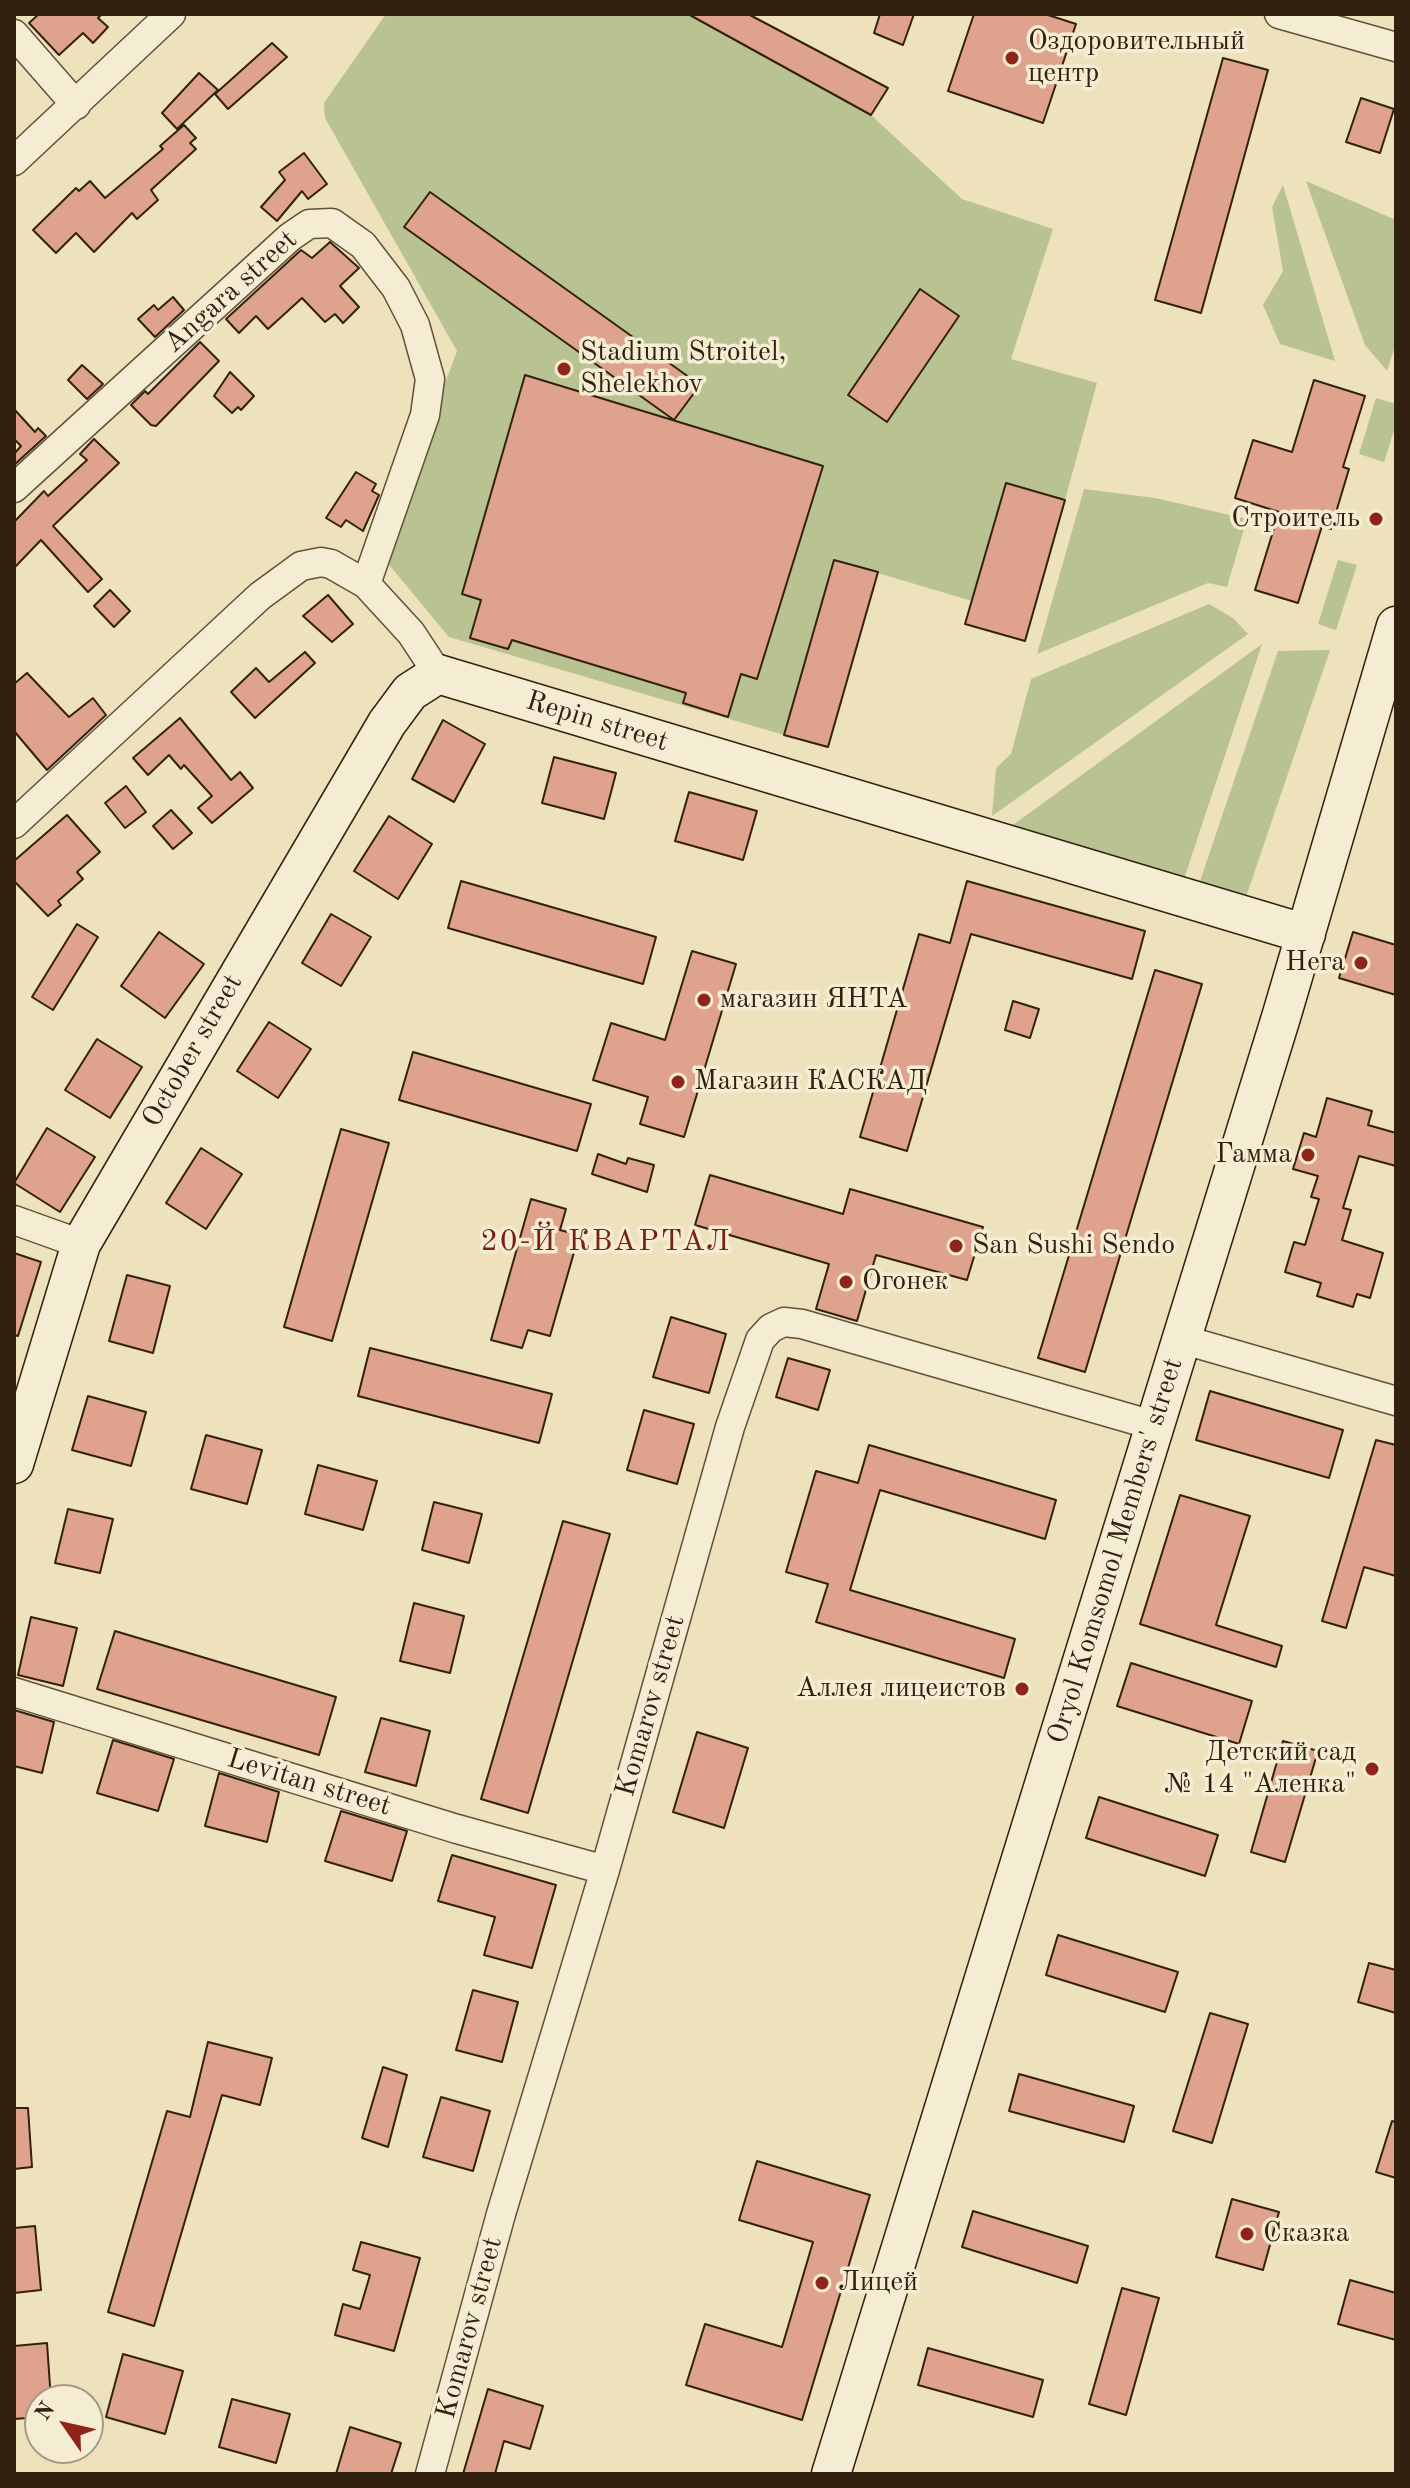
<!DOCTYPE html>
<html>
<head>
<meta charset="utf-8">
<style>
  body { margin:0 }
  #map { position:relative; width:1410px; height:2488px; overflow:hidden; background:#eee2bc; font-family:"Old Standard TT",serif }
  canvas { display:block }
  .frame { position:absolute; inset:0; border:16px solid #32210f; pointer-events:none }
  .north { position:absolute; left:24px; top:2384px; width:80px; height:80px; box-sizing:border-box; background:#f4ecd3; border:2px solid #a69b85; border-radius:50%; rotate:304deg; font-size:22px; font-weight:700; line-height:32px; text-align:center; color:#32210f }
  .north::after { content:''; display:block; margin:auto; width:28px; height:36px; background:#8f2418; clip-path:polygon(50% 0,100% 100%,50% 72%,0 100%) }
</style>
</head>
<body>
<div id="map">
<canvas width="1410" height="2488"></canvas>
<div class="frame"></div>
<div class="north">N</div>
</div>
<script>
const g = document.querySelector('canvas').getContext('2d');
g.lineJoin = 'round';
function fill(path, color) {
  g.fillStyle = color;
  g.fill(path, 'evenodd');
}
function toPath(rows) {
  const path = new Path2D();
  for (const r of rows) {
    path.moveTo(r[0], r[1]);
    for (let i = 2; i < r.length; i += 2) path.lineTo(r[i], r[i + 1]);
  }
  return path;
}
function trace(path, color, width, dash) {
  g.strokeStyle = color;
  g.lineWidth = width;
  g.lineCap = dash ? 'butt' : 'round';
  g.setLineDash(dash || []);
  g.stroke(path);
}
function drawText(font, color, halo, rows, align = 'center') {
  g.font = font + ' "Old Standard TT",serif';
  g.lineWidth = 7;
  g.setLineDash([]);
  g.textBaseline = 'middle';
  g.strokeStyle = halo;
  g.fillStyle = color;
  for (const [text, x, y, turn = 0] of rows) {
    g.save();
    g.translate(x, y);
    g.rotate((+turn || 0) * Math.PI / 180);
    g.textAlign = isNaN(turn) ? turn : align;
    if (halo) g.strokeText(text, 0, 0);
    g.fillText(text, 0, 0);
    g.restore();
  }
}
const green = toPath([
  [386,14,687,14,871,115,962,199,1053,229,1011,359,1097,383,1065,500,1006,483,972,601,834,560,784,735,449,637,381,555,457,351,325,118,324,103],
  [1306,181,1396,220,1396,343,1387,371,1365,345],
  [1283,185,1335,361,1280,344,1263,305,1283,271,1272,207],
  [1376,398,1396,404,1396,424,1384,462,1359,454],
  [1084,489,1155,498,1247,519,1227,587,1208,583,1037,654],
  [1338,560,1357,565,1336,630,1318,624],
  [1209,604,1233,618,1248,634,992,816,996,768,1011,754,1031,679],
  [1262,644,1183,882,1010,827],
  [1330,650,1245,900,1199,884,1278,651]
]);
const building = toPath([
  [39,14,102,14,98,18,108,27,93,43,83,33,59,55,29,23,39,14],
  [688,14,748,14,888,88,871,115,688,14],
  [880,14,914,14,903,45,874,33,880,14],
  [974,14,1045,14,1076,24,1043,123,948,91,974,14],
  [272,43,287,57,228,109,215,94,272,43],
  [1223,58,1268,70,1201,313,1155,300,1223,58],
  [199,73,218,90,177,129,162,113,199,73],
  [1361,98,1394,109,1380,153,1346,142,1361,98],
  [184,125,196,138,190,143,196,149,151,190,158,200,137,219,132,213,94,252,76,233,56,253,33,230,76,188,79,191,90,181,105,198,163,149,160,146,184,125],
  [304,153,327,184,308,199,302,191,277,221,261,207,285,180,279,172,304,153],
  [430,192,700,385,674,420,404,227,430,192],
  [330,242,359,268,340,286,359,307,343,323,335,314,325,322,302,298,268,329,256,316,239,333,226,319,301,250,312,258,330,242],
  [920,289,959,316,887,422,848,395,920,289],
  [173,297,184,310,155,337,138,319,154,305,158,310,173,297],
  [200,342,219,361,156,426,151,425,131,405,145,391,148,394,200,342],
  [82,365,103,384,87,399,68,380,82,365],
  [230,372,254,396,241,410,238,407,232,413,214,396,230,372],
  [525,375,823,466,757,679,741,674,728,717,683,703,686,693,512,640,508,649,470,638,481,600,462,594,525,375],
  [1314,380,1365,396,1343,467,1349,469,1331,529,1322,526,1298,603,1255,590,1279,512,1235,498,1253,440,1292,452,1314,380],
  [14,409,35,432,38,428,46,436,14,465,14,454,21,446,14,439,14,409],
  [94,439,119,463,53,526,102,579,88,592,41,540,14,568,14,522,44,491,48,496,87,460,80,454,94,439],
  [356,472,376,484,372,491,379,495,363,531,346,520,341,527,326,518,356,472],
  [1006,483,1065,500,1025,641,965,624,1006,483],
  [834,560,878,572,828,747,784,735,834,560],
  [110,590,130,611,114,627,94,606,110,590],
  [328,595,353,624,332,642,303,616,328,595],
  [305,652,315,663,255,718,231,692,256,668,269,682,305,652],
  [27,673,69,717,93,698,106,715,47,770,14,731,14,684,27,673],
  [180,718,231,780,240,772,253,788,212,823,198,808,212,796,184,765,181,769,169,755,148,775,133,758,180,718],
  [443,720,485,744,454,802,412,779,443,720],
  [554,757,616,773,604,819,542,803,554,757],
  [126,786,146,812,125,828,105,803,126,786],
  [689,792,757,811,743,860,675,841,689,792],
  [171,810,192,833,173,849,153,826,171,810],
  [67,815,100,852,77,872,83,879,58,901,61,905,48,916,14,881,14,861,67,815],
  [389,816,432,844,398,899,354,871,389,816],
  [461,881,656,937,643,984,448,928,461,881],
  [967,881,1145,931,1132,979,971,934,907,1151,860,1137,919,934,950,943,967,881],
  [331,914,371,937,341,986,302,963,331,914],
  [77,924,98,937,53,1010,32,997,77,924],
  [159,932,204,964,165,1018,121,986,159,932],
  [1353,932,1396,945,1396,995,1339,978,1353,932],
  [692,951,736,964,684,1137,640,1124,648,1097,593,1080,611,1023,665,1040,692,951],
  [1155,970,1202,984,1085,1372,1038,1358,1155,970],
  [1013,1001,1039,1009,1030,1038,1005,1030,1013,1001],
  [269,1022,311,1049,278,1098,237,1071,269,1022],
  [97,1039,142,1067,110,1118,65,1090,97,1039],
  [413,1052,591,1104,577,1151,399,1100,413,1052],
  [1327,1098,1372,1111,1368,1125,1396,1133,1396,1166,1359,1156,1343,1208,1351,1210,1342,1240,1383,1253,1370,1298,1357,1294,1353,1307,1317,1296,1321,1283,1285,1272,1294,1242,1305,1245,1319,1199,1311,1197,1318,1176,1293,1169,1304,1133,1316,1137,1327,1098],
  [47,1128,95,1157,60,1212,14,1183,47,1128],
  [341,1129,389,1143,332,1341,284,1327,341,1129],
  [201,1148,242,1174,206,1229,166,1203,201,1148],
  [598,1154,626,1164,628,1158,654,1165,647,1192,592,1174,598,1154],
  [710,1175,843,1214,850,1189,983,1227,967,1280,876,1255,857,1321,816,1309,829,1264,695,1225,710,1175],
  [531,1199,566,1209,560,1230,579,1235,550,1336,528,1330,522,1348,491,1340,531,1199],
  [14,1253,41,1262,18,1336,14,1335,14,1253],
  [127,1275,170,1286,153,1353,109,1341,127,1275],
  [671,1317,726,1334,709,1393,653,1377,671,1317],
  [370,1348,552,1394,539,1443,358,1396,370,1348],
  [788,1358,830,1370,818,1410,776,1397,788,1358],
  [1210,1391,1343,1430,1329,1478,1196,1440,1210,1391],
  [88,1396,146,1412,131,1466,72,1450,88,1396],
  [644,1410,694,1424,677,1484,627,1470,644,1410],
  [206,1435,262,1450,247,1504,191,1489,206,1435],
  [1376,1440,1396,1445,1396,1576,1364,1567,1346,1628,1322,1621,1376,1440],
  [869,1445,1056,1500,1045,1539,880,1490,850,1590,1015,1639,1004,1678,816,1622,828,1584,786,1572,816,1471,858,1483,869,1445],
  [318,1465,377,1481,363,1530,305,1514,318,1465],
  [1180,1495,1250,1516,1216,1625,1282,1646,1276,1667,1140,1624,1180,1495],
  [434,1502,482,1514,469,1563,422,1550,434,1502],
  [68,1509,113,1519,100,1573,55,1563,68,1509],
  [563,1521,610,1534,528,1813,481,1799,563,1521],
  [414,1603,464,1616,450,1673,400,1661,414,1603],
  [31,1617,77,1628,63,1686,18,1675,31,1617],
  [115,1631,336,1697,319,1755,97,1689,115,1631],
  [1131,1663,1252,1701,1239,1744,1117,1706,1131,1663],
  [14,1710,54,1722,42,1773,14,1766,14,1710],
  [381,1718,430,1731,416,1786,365,1772,381,1718],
  [697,1732,748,1748,724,1828,673,1812,697,1732],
  [113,1740,174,1759,158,1811,97,1793,113,1740],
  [1283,1741,1318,1751,1285,1862,1251,1852,1283,1741],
  [219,1773,279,1792,267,1842,205,1826,219,1773],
  [1099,1797,1218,1835,1205,1876,1086,1838,1099,1797],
  [341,1811,407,1831,392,1881,325,1861,341,1811],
  [452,1855,556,1885,532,1968,484,1955,495,1917,438,1901,452,1855],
  [1058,1935,1178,1972,1165,2012,1046,1975,1058,1935],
  [1369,1963,1396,1970,1396,2013,1358,2002,1369,1963],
  [473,1990,518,2002,502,2062,456,2050,473,1990],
  [1210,2013,1248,2024,1212,2143,1173,2131,1210,2013],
  [208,2042,272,2058,260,2105,222,2095,154,2326,108,2312,167,2111,190,2117,208,2042],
  [383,2067,407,2075,388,2147,362,2138,383,2067],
  [1019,2074,1134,2106,1124,2142,1009,2111,1019,2074],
  [441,2097,490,2111,473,2171,423,2157,441,2097],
  [14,2108,28,2108,32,2167,14,2169,14,2108],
  [1392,2121,1396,2122,1396,2178,1376,2172,1392,2121],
  [757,2161,870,2195,802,2420,686,2385,705,2324,782,2347,813,2242,739,2220,757,2161],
  [1232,2199,1279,2212,1263,2270,1216,2257,1232,2199],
  [973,2211,1088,2246,1077,2283,962,2247,973,2211],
  [35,2226,41,2290,14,2293,14,2228,35,2226],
  [361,2242,420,2258,394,2351,335,2335,343,2304,360,2309,370,2275,353,2270,361,2242],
  [1350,2280,1396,2293,1396,2340,1338,2324,1350,2280],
  [1122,2288,1159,2298,1126,2415,1089,2404,1122,2288],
  [47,2343,51,2400,40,2400,40,2417,14,2419,14,2346,47,2343],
  [928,2348,1043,2380,1033,2417,918,2385,928,2348],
  [123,2354,183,2371,165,2434,106,2417,123,2354],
  [488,2389,543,2406,530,2449,504,2441,495,2474,463,2474,488,2389],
  [232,2399,290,2414,276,2463,219,2447,232,2399],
  [350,2427,401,2443,391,2474,336,2474,350,2427]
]);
const street = toPath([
  [1279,14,1396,47],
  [14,34,76,105],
  [14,161,171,14],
  [14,488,290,237,309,224,332,223,363,245,396,288,415,325,430,379,425,415,366,584],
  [14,824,260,596,301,566,321,562,331,564,366,584,411,633,438,674],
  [14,1220,81,1244],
  [1181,1339,1396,1401],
  [14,1692,457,1829,605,1870],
  [430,2474,501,2214,605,1870,730,1427,760,1340,771,1328,784,1322,802,1324,1156,1426]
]);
const secondary = toPath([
  [14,1464,81,1244,387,723,410,692,438,674,1306,934],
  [831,2474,1282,1014,1396,626]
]);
const markers = [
  [1012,58,8,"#8f2418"],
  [564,369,8,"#8f2418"],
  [1376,519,8,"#8f2418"],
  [1361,963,8,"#8f2418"],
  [704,1000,8,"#8f2418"],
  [678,1082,8,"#8f2418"],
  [1308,1155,8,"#8f2418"],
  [956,1246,8,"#8f2418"],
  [846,1282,8,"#8f2418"],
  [1022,1689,8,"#8f2418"],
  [1372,1769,8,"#8f2418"],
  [1247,2234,8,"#8f2418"],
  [822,2283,8,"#8f2418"]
];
const poiNames = [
  ["Оздоровительный",1028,42],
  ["центр",1028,74],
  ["Stadium Stroitel,",580,353],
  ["Shelekhov",580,385],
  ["Строитель",1360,519,"right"],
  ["Нега",1345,963,"right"],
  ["магазин ЯНТА",720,1000],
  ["Магазин КАСКАД",694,1082],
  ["Гамма",1292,1155,"right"],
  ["San Sushi Sendo",972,1246],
  ["Огонек",862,1282],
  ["Аллея лицеистов",1006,1689,"right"],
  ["Детский сад",1356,1753,"right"],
  ["№ 14 \"Аленка\"",1356,1785,"right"],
  ["Сказка",1263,2234],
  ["Лицей",838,2283]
];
const streetNames = [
  ["Angara street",231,292,-42],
  ["Repin street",597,722,17],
  ["October street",193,1051,-60],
  ["Oryol Komsomol Members' street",1116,1551,-73],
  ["Komarov street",651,1706,-74],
  ["Levitan street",309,1783,17],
  ["Komarov street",470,2328,-75]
];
const neighbourhoodNames = [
  ["20-Й КВАРТАЛ",606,1242]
];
fill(green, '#b8c391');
fill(building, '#dea28d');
trace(building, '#32210f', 2);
trace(street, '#61513a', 31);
trace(secondary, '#32210f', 41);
trace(street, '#f4ecd3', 28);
trace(secondary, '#f4ecd3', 38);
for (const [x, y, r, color] of markers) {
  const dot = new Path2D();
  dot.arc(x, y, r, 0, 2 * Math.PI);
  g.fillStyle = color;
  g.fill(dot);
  trace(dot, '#f4ecd3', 3);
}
drawText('28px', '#32210f', '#f4ecd3', poiNames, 'left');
drawText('28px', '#32210f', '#f4ecd3', streetNames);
g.letterSpacing = '2px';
drawText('30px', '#7a1f14', '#f4ecd3', neighbourhoodNames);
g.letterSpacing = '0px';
</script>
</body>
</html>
